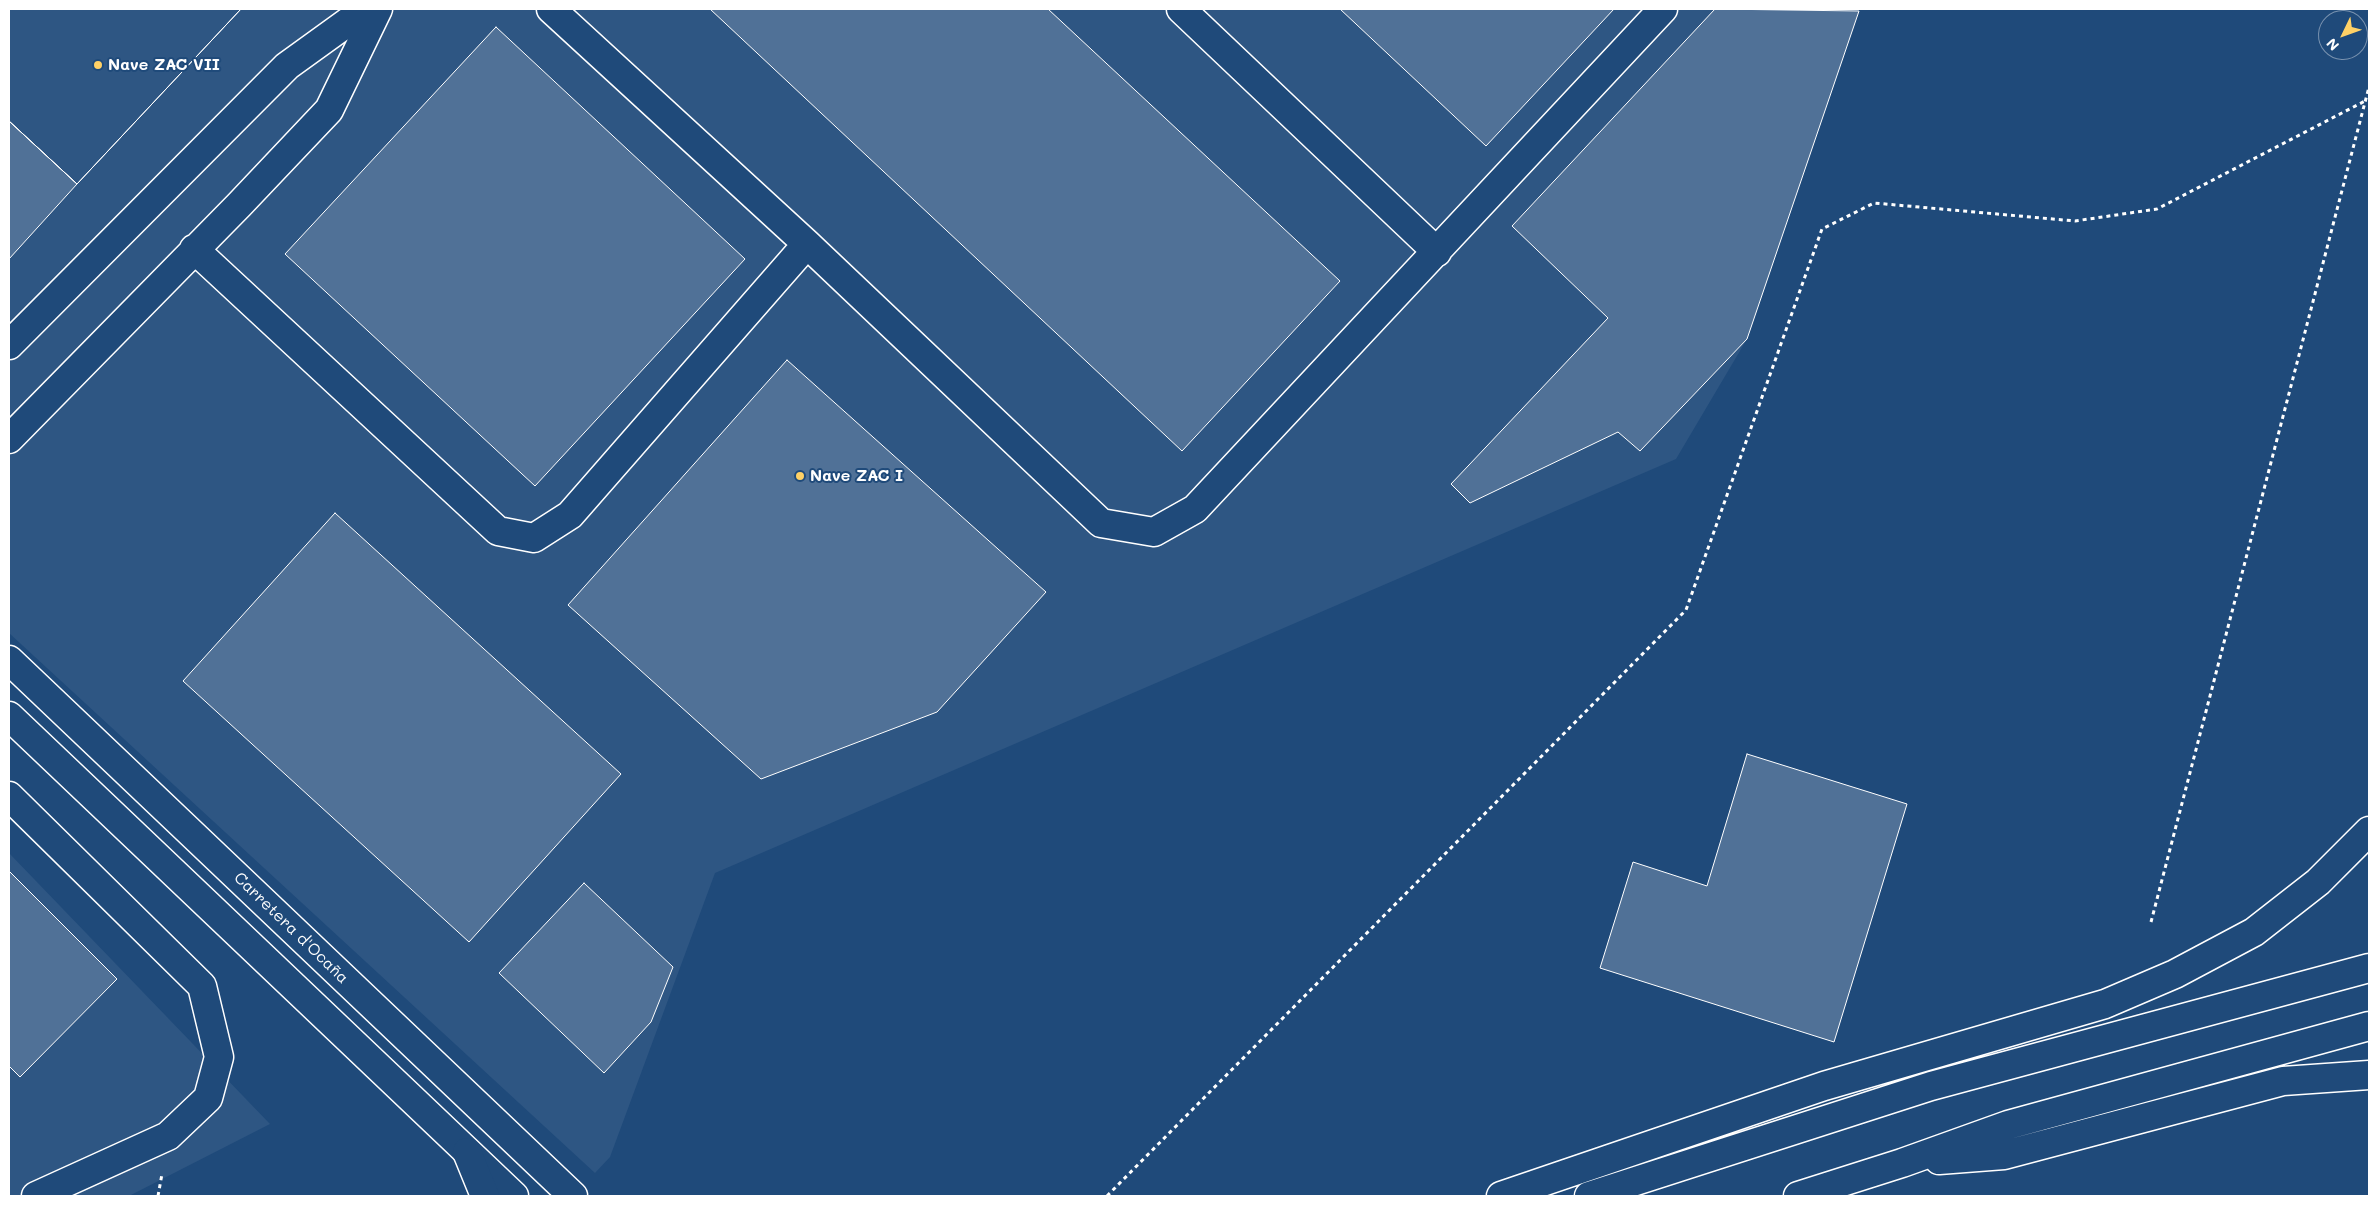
<!DOCTYPE html>
<html>
<head>
<meta charset="utf-8">
<style>
  body { margin:0 }
  #map { position:relative; width:2378px; height:1205px; overflow:hidden; background:#1f4a7a; font-family:Mali,sans-serif }
  canvas { display:block }
  .frame { position:absolute; inset:0; border:10px solid #fff; pointer-events:none }
  .north { position:absolute; left:2318px; top:10px; width:50px; height:50px; box-sizing:border-box; background:#1f4a7a; border:1px solid #7992af; border-radius:50%; rotate:228deg; font-size:14px; font-weight:700; line-height:20px; text-align:center; color:#fff }
  .north::after { content:''; display:block; margin:auto; width:18px; height:22px; background:#ffd166; clip-path:polygon(50% 0,100% 100%,50% 72%,0 100%) }
</style>
</head>
<body>
<div id="map">
<canvas width="2378" height="1205"></canvas>
<div class="frame"></div>
<div class="north">N</div>
</div>
<script>
const g = document.querySelector('canvas').getContext('2d');
g.lineJoin = 'round';
function fill(path, color) {
  g.fillStyle = color;
  g.fill(path, 'evenodd');
}
function toPath(rows) {
  const path = new Path2D();
  for (const r of rows) {
    path.moveTo(r[0], r[1]);
    for (let i = 2; i < r.length; i += 2) path.lineTo(r[i], r[i + 1]);
  }
  return path;
}
function trace(path, color, width, dash) {
  g.strokeStyle = color;
  g.lineWidth = width;
  g.lineCap = dash ? 'butt' : 'round';
  g.setLineDash(dash || []);
  g.stroke(path);
}
function drawText(font, color, halo, rows, align = 'center') {
  g.font = font + ' Mali,sans-serif';
  g.lineWidth = 4;
  g.setLineDash([]);
  g.textBaseline = 'middle';
  g.strokeStyle = halo;
  g.fillStyle = color;
  for (const [text, x, y, turn = 0] of rows) {
    g.save();
    g.translate(x, y);
    g.rotate((+turn || 0) * Math.PI / 180);
    g.textAlign = isNaN(turn) ? turn : align;
    if (halo) g.strokeText(text, 0, 0);
    g.fillText(text, 0, 0);
    g.restore();
  }
}
const built = toPath([
  [9,9,1859,9,1747,339,1676,459,715,873,610,1157,595,1173,9,633],
  [9,853,270,1124,129,1196,9,1196]
]);
const building = toPath([
  [9,9,241,9,77,184,9,121,9,9],
  [9,9,241,9,77,184,9,121,9,9],
  [710,9,1048,9,1340,281,1182,451,710,9],
  [1340,9,1614,9,1486,146,1340,9],
  [1715,9,1859,11,1747,339,1640,451,1618,432,1470,503,1451,484,1608,318,1512,226,1715,9],
  [496,27,745,259,535,486,285,254,496,27],
  [9,121,77,184,9,259,9,121],
  [787,360,1046,592,937,712,761,779,568,605,787,360],
  [335,513,621,774,469,942,183,681,335,513],
  [1747,754,1907,804,1834,1042,1600,968,1633,862,1707,886,1747,754],
  [9,871,117,979,20,1077,9,1066,9,871],
  [584,883,673,967,651,1022,604,1073,499,973,584,883]
]);
const path = toPath([
  [2151,922,2369,87],
  [158,1196,162,1174],
  [1107,1196,1686,610,1822,229,1874,203,2075,221,2157,209,2365,101]
]);
const minor = toPath([
  [551,9,807,244,1101,523,1154,532,1195,509,1663,9],
  [1181,9,1437,252],
  [194,249,498,531,534,538,570,515,807,244],
  [9,345,287,66,366,9],
  [9,439,239,205,329,110,378,9],
  [9,796,202,986,219,1057,208,1098,168,1136,36,1196]
]);
const major = toPath([
  [9,660,573,1196],
  [9,716,514,1196]
]);
const highway = toPath([
  [467,1152,485,1196],
  [1939,1160,2004,1155,2283,1081,2369,1075],
  [1501,1196,1824,1086,2105,1004,2175,974,2254,932,2318,882,2369,831],
  [1589,1196,1931,1086,2369,968],
  [1798,1196,1902,1163,2008,1125,2369,1026]
]);
const markers = [
  [98,65,5,"#ffd166"],
  [800,476,5,"#ffd166"]
];
const poiNames = [
  ["Nave ZAC VII",108,65],
  ["Nave ZAC I",810,476]
];
const streetNames = [
  ["Carretera d'Ocaña",291,928,44]
];
fill(built, '#2e5683');
fill(building, '#507197');
trace(building, '#fff', 1);
trace(minor, '#fff', 31);
trace(major, '#fff', 31);
trace(highway, '#fff', 31);
trace(path, '#fff', 3, [4, 4]);
trace(minor, '#1f4a7a', 28);
trace(major, '#1f4a7a', 28);
trace(highway, '#1f4a7a', 28);
for (const [x, y, r, color] of markers) {
  const dot = new Path2D();
  dot.arc(x, y, r, 0, 2 * Math.PI);
  g.fillStyle = color;
  g.fill(dot);
  trace(dot, '#1f4a7a', 2);
}
drawText('bold 16px', '#fff', '#1f4a7a', poiNames, 'left');
drawText('16px', '#fff', '#1f4a7a', streetNames);
</script>
</body>
</html>
